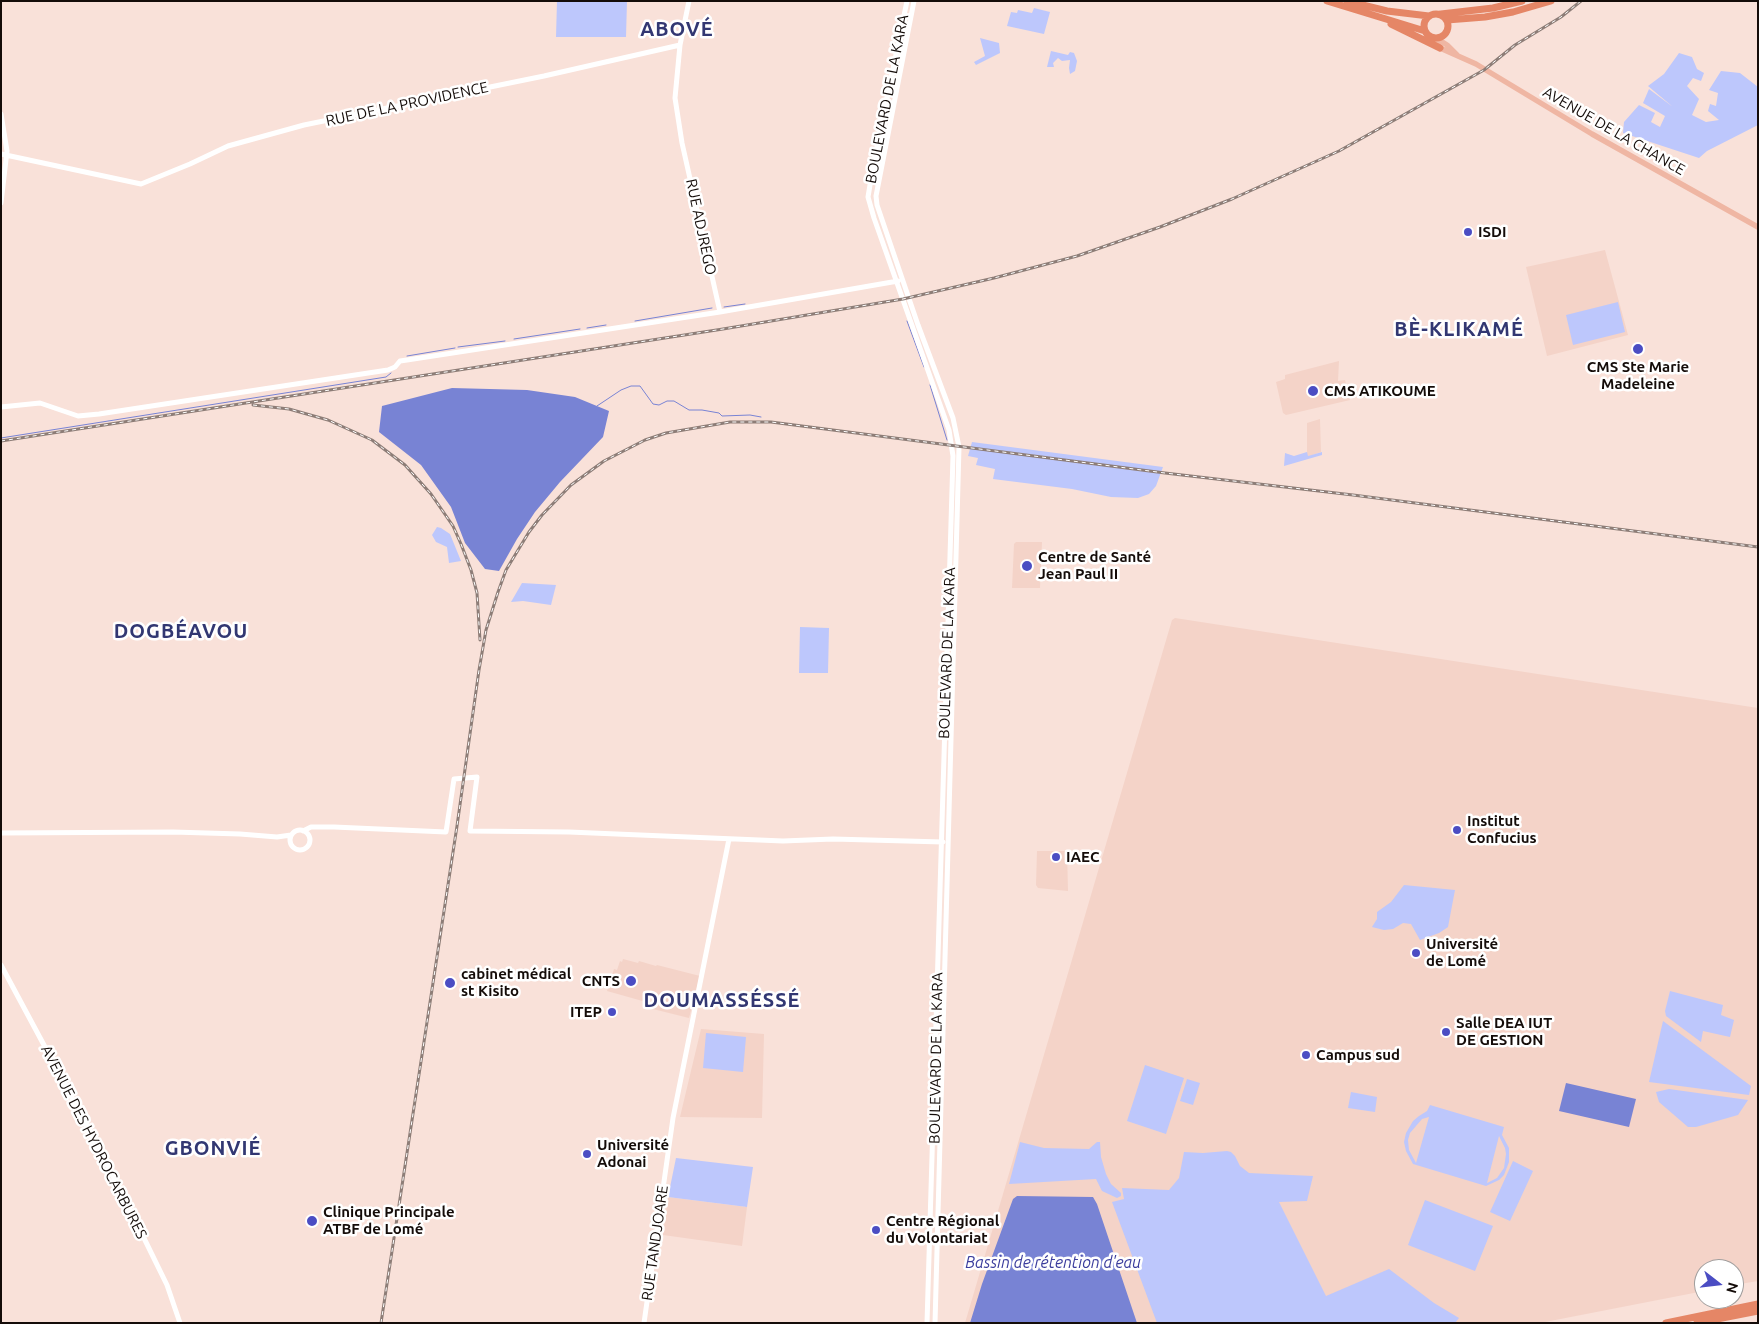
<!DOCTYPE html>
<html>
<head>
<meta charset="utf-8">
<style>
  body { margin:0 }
  #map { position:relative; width:1759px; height:1324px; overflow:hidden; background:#f9e1d9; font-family:Ubuntu,sans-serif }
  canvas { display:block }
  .frame { position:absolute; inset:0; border:2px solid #140c09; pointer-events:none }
  .north { position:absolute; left:1694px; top:1259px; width:50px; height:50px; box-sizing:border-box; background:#fff; border:1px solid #a19e9d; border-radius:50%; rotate:106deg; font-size:14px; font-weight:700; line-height:20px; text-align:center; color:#140c09 }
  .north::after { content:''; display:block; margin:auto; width:18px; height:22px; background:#4b4dc3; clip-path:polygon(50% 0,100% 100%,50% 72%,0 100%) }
</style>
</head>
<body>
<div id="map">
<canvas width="1759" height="1324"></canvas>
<div class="frame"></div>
<div class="north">N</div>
</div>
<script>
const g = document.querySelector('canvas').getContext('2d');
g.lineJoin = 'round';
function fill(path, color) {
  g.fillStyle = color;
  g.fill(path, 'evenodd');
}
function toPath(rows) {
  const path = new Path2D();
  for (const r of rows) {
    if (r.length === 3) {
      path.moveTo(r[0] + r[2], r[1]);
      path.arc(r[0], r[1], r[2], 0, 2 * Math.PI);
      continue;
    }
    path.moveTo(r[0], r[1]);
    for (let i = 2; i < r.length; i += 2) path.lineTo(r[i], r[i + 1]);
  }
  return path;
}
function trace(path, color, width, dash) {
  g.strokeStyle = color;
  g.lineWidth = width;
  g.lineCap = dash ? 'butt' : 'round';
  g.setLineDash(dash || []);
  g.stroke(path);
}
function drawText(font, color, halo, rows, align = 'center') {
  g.font = font + ' Ubuntu,sans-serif';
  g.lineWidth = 5;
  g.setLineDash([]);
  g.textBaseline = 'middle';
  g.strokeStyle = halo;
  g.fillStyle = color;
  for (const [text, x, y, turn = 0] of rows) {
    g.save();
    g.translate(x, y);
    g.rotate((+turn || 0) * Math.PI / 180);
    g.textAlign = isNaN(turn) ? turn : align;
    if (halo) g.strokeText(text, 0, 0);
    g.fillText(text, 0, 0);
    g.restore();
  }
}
const built = toPath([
  [1605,250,1628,335,1547,356,1526,267],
  [1339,361,1338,381,1345,380,1350,400,1286,415,1283,413,1276,382,1285,379,1285,375],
  [1320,419,1321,452,1307,457,1307,423],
  [1016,542,1042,542,1040,588,1012,588,1014,544],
  [1175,618,1758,708,1758,1281,1734,1285,1734,1269,1704,1269,1704,1291,1540,1323,965,1323,1172,620],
  [1037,851,1067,851,1068,891,1038,888,1036,885],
  [623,959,638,963,639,961,656,966,657,965,700,976,689,1018,645,1007,646,1002,607,991,614,969,617,970,620,961,622,962],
  [701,1029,764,1034,762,1118,680,1117],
  [668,1197,747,1207,742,1246,663,1235]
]);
const green = toPath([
  [557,1,627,1,626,37,556,37],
  [1034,8,1050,12,1044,34,1007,26,1011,12,1017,13,1018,10,1032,13],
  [980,38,999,43,1000,53,976,65,974,62,985,56],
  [1051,51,1068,55,1070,52,1074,53,1077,61,1075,71,1070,74,1069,68,1070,60,1062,61,1058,58,1053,63,1054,67,1047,67],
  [1679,53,1692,57,1697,69,1704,73,1701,81,1693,78,1687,86,1699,99,1692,115,1706,122,1719,120,1708,111,1710,104,1716,106,1718,93,1709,90,1721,71,1740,73,1758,87,1758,125,1707,151,1699,158,1623,133,1624,122,1639,105,1655,113,1651,122,1660,127,1665,116,1643,103,1649,89,1673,107,1648,86,1664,74],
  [1618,302,1625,332,1573,345,1566,315],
  [972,442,1163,467,1156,486,1149,494,1138,498,1111,497,1072,489,993,479,995,469,976,465,978,458,968,456],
  [1307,452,1308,456,1322,452,1322,455,1284,466,1285,453,1294,456],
  [437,527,441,528,450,534,461,561,449,563,447,547,436,542,432,535],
  [522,583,556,585,551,605,523,601,511,602],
  [800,627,829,628,828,673,799,673],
  [1404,885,1455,890,1448,927,1439,933,1420,940,1411,924,1403,923,1393,929,1384,930,1372,927,1377,919,1377,912,1391,902],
  [1670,991,1723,1005,1721,1015,1734,1020,1730,1037,1703,1031,1701,1042,1666,1016,1665,1011],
  [1663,1021,1751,1086,1749,1095,1649,1082],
  [706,1033,746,1037,743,1072,703,1068],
  [1145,1065,1184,1078,1166,1134,1127,1121],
  [1187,1079,1200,1083,1193,1105,1180,1101],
  [1669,1089,1748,1100,1738,1115,1696,1127,1688,1127,1659,1102,1656,1092],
  [1351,1092,1377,1097,1375,1112,1348,1108],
  [1430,1105,1504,1127,1502,1135,1509,1148,1509,1162,1504,1175,1499,1180,1486,1186,1413,1164,1406,1151,1404,1142,1406,1133,1413,1121,1419,1116,1427,1111],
  [1429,1117,1416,1163,1409,1150,1408,1140,1410,1133,1422,1119],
  [1499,1136,1505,1148,1506,1154,1504,1168,1497,1178,1487,1183],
  [1020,1142,1044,1148,1089,1149,1097,1142,1100,1142,1101,1157,1106,1174,1111,1184,1121,1193,1121,1196,1117,1198,1102,1191,1096,1179,1009,1184],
  [1227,1151,1231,1152,1235,1156,1240,1166,1249,1173,1313,1176,1307,1201,1279,1202,1326,1296,1389,1269,1434,1303,1459,1318,1455,1323,1157,1323,1112,1202,1124,1199,1122,1188,1169,1190,1179,1178,1184,1152,1203,1153],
  [676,1158,753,1167,747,1207,668,1197],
  [1513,1161,1533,1171,1510,1221,1490,1212],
  [1425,1200,1493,1226,1475,1271,1408,1245]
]);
const water = toPath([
  [452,388,527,390,575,397,609,411,603,437,560,482,535,512,517,539,499,571,485,569,465,543,451,507,421,465,379,432,382,406],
  [1566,1083,1636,1099,1629,1127,1559,1111],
  [1017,1196,1093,1197,1097,1204,1137,1323,970,1323,982,1284,1013,1199]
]);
const stream = toPath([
  [724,307,745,304],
  [635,321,712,308],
  [907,321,924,367],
  [587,328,606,325],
  [514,339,580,329],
  [458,347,505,341],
  [407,356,455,348],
  [930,385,947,440],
  [597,406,621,390,631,386,640,386,653,404,659,405,667,401,674,401,689,410,702,410,719,413,722,416,750,415,761,417],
  [1,438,386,377,391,373]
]);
const secondary = toPath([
  [689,1,680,45,675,98,682,143,720,312],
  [907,1,874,161,868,197,874,218,949,430,953,456,927,1323],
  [914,1,876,196,877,205,918,325,953,418,959,447,935,1323],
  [1,114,7,151,1,203],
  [1,154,141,184,190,164,228,146,304,125,544,76,680,45],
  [1,407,40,403,78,416,99,414,388,370,395,367,400,361,407,360,720,312,898,281],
  [300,840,10],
  [303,831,311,827,334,827,446,832,454,779,477,777,470,831,569,832,783,841,833,839,943,842],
  [1,833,173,832,240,834,277,837,291,835],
  [1,965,89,1129,140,1230,167,1285,180,1323],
  [644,1323,673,1118,729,839]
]);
const primary = toPath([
  [1432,37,1440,48,1476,64,1592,134,1758,227],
  [1436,38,1447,45,1457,55]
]);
const highway = toPath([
  [1327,1,1425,31],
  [1347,1,1387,11,1429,16],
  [1436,26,12],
  [1441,14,1493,8,1522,1],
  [1447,20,1485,17,1513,12,1551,1],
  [1391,24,1440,48],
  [1666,1323,1758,1304],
  [1697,1323,1758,1311]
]);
const rail = toPath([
  [253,405,289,409,328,420,372,440,405,465,431,494,453,526,461,544,471,570,477,593,480,640],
  [1,441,723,329,903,299,994,278,1077,256,1160,227,1232,199,1339,151,1484,70,1515,45,1561,17,1581,1],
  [381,1323,457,826,479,670,486,630,498,592,506,570,529,532,542,515,571,485,604,461,645,440,666,433,730,422,771,422,1165,473,1353,495,1758,547]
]);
const markers = [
  [1468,232,5,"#4b4dc3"],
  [1638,349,6,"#4b4dc3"],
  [1313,391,6,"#4b4dc3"],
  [1027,566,6,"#4b4dc3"],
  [1457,830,5,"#4b4dc3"],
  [1056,857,5,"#4b4dc3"],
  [1416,953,5,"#4b4dc3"],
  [631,981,6,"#4b4dc3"],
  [450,983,6,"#4b4dc3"],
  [612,1012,5,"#4b4dc3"],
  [1446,1032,5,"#4b4dc3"],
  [1306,1055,5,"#4b4dc3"],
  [587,1154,5,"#4b4dc3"],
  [312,1221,6,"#4b4dc3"],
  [876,1230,5,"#4b4dc3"]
];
const streetNames = [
  ["BOULEVARD DE LA KARA",887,99,-79],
  ["RUE DE LA PROVIDENCE",407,104,-12],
  ["AVENUE DE LA CHANCE",1614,131,30],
  ["RUE ADJREGO",701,227,78],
  ["BOULEVARD DE LA KARA",947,653,-88],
  ["BOULEVARD DE LA KARA",936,1058,-89],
  ["AVENUE DES HYDROCARBURES",94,1142,63],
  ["RUE TANDJOARE",655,1243,-82]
];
const poiNames = [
  ["ISDI",1478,232],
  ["CMS Ste Marie",1638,367,"center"],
  ["Madeleine",1638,384,"center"],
  ["CMS ATIKOUME",1324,391],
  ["Centre de Santé",1038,557],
  ["Jean Paul II",1038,574],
  ["Institut",1467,821],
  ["Confucius",1467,838],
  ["IAEC",1066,857],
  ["Université",1426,944],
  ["de Lomé",1426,961],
  ["cabinet médical",461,974],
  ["st Kisito",461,991],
  ["CNTS",620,981,"right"],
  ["ITEP",602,1012,"right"],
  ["Salle DEA IUT",1456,1023],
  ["DE GESTION",1456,1040],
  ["Campus sud",1316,1055],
  ["Université",597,1145],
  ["Adonai",597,1162],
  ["Clinique Principale",323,1212],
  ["ATBF de Lomé",323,1229],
  ["Centre Régional",886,1221],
  ["du Volontariat",886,1238]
];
const waterNames = [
  ["Bassin de rétention d'eau",1053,1263]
];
const districtNames = [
  ["ABOVÉ",677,29],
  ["BÈ-KLIKAMÉ",1459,329],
  ["DOGBÉAVOU",181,631],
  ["DOUMASSÉSSÉ",722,1000],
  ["GBONVIÉ",213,1148]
];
fill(built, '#f4d3c8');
fill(green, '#bdc7fc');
fill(water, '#7883d4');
trace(stream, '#7883d4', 1);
trace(secondary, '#fff', 5);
trace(primary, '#efb6a3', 5.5);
trace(highway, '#e58666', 7);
trace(rail, '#8d7d77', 3);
trace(rail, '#fff', 1, [4]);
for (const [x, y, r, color] of markers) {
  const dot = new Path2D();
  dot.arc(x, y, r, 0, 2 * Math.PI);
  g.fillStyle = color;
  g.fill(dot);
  trace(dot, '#fff', 2);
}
drawText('15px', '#140c09', '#fff', streetNames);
drawText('bold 15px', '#140c09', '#fff', poiNames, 'left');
drawText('italic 16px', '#3b3d9d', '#fff', waterNames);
g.letterSpacing = '1px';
drawText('bold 20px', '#323772', '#fff', districtNames);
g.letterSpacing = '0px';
</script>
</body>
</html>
